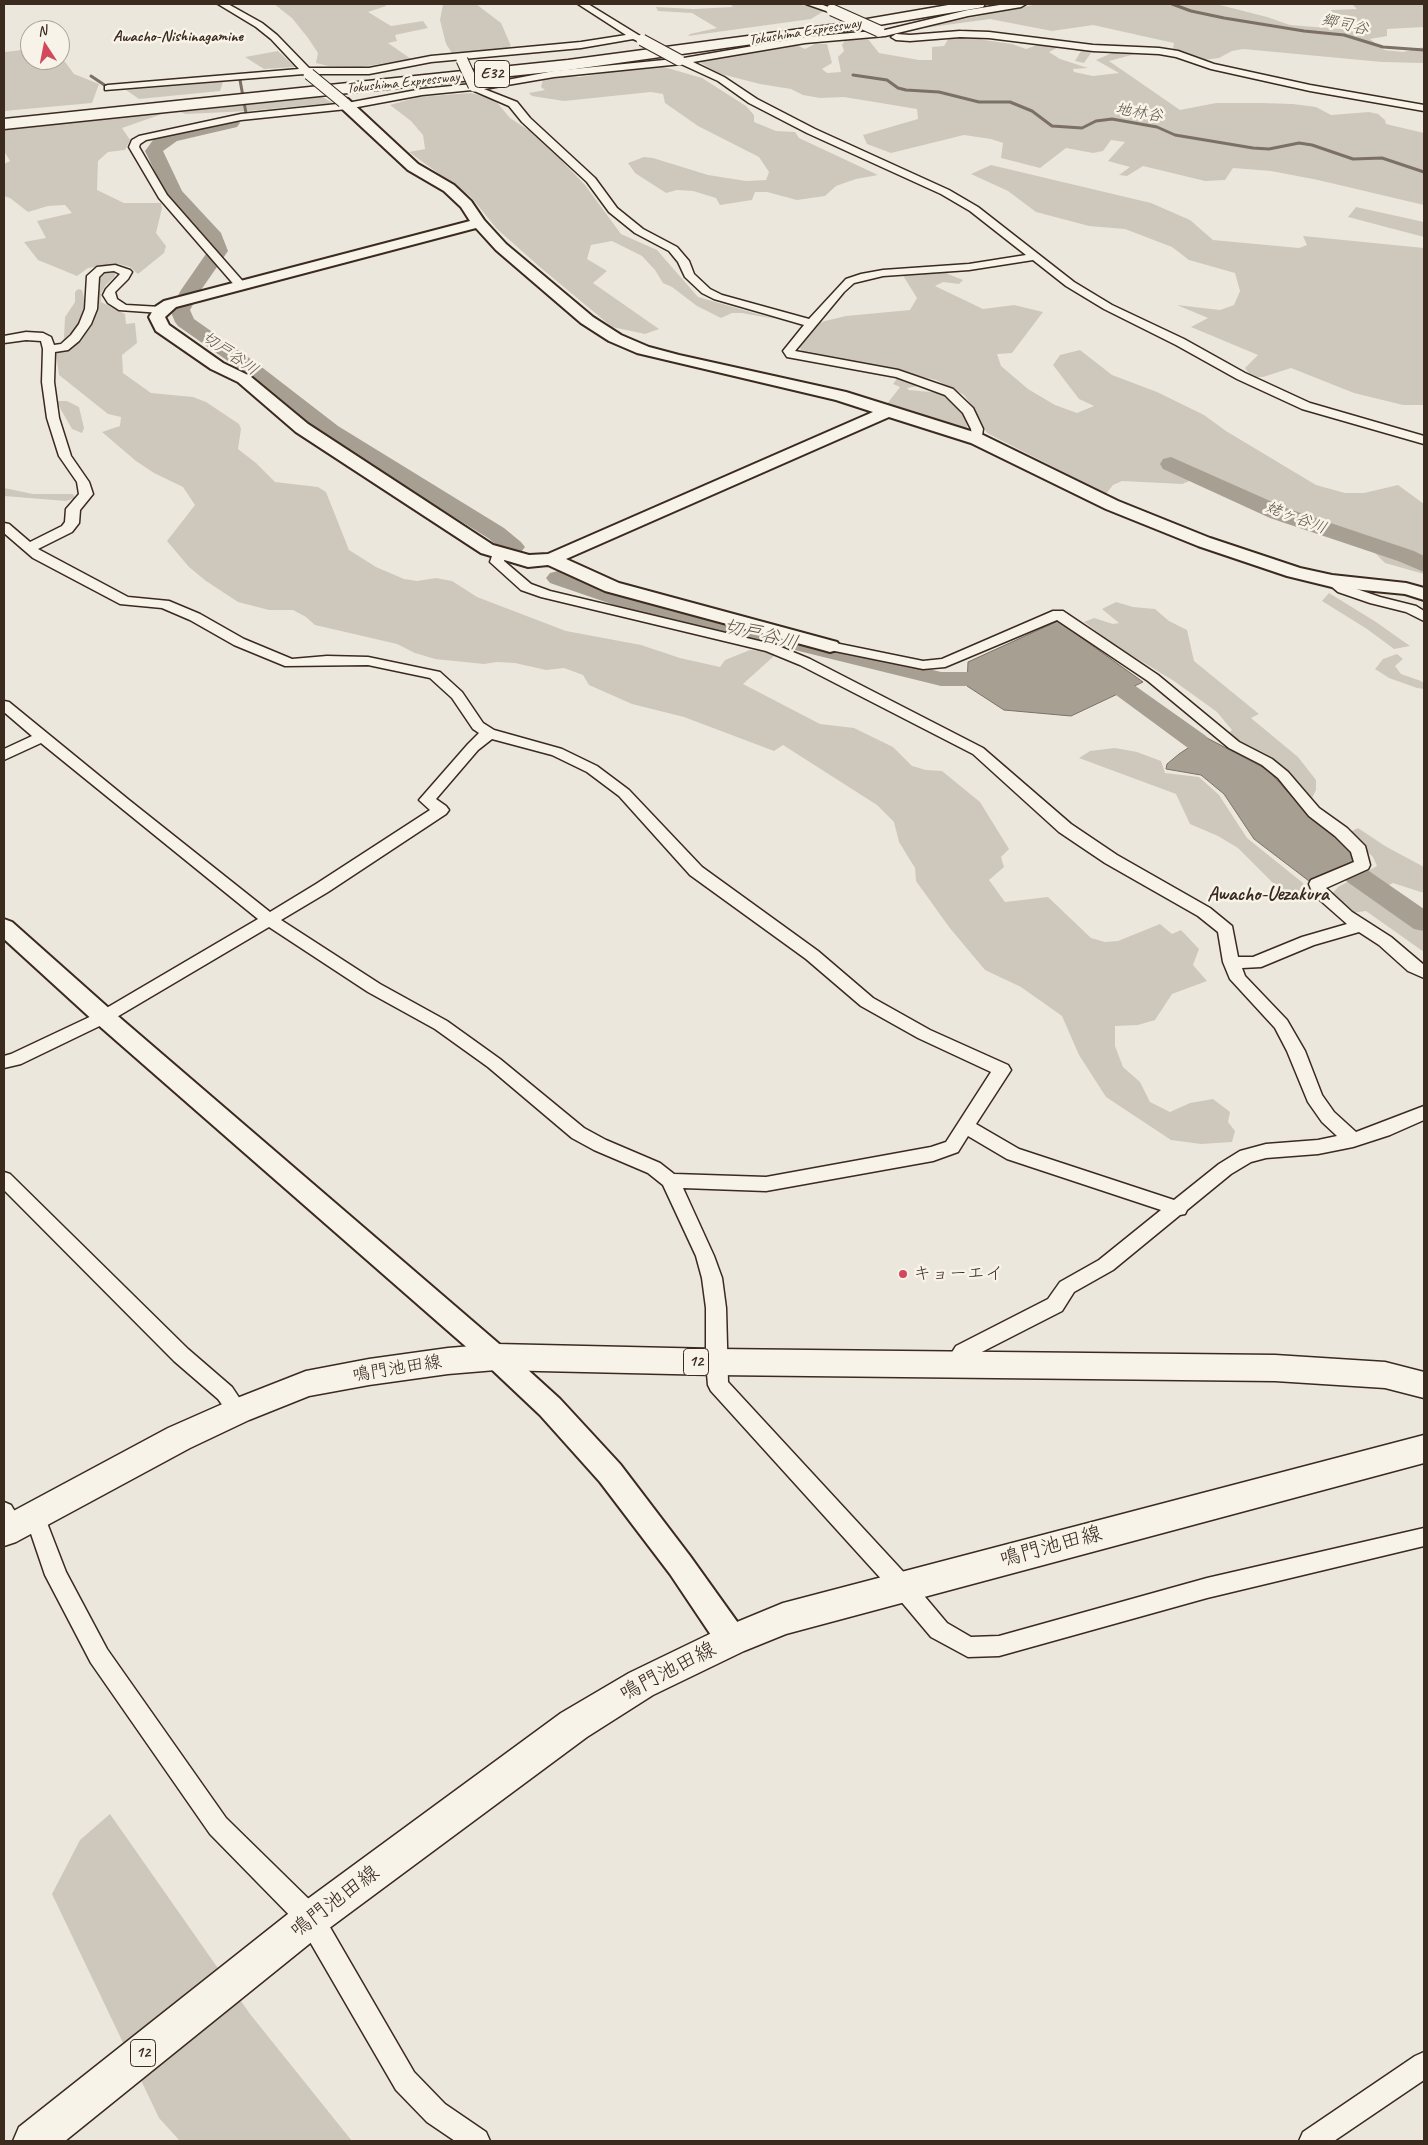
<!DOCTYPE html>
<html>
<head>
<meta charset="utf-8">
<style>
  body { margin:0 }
  #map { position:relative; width:1428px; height:2145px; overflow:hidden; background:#ece7dc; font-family:Caveat,sans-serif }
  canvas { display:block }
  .frame { position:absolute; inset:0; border:5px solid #3b2a1e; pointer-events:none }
  .north { position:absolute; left:20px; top:20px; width:50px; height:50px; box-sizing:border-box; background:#f7f3e8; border:1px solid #aca397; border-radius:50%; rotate:349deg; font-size:14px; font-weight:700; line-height:20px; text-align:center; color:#3b2a1e }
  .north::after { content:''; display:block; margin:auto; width:18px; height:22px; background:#d1495b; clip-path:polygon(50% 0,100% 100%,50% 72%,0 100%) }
</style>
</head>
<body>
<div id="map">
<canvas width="1428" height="2145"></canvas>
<div class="frame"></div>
<div class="north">N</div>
</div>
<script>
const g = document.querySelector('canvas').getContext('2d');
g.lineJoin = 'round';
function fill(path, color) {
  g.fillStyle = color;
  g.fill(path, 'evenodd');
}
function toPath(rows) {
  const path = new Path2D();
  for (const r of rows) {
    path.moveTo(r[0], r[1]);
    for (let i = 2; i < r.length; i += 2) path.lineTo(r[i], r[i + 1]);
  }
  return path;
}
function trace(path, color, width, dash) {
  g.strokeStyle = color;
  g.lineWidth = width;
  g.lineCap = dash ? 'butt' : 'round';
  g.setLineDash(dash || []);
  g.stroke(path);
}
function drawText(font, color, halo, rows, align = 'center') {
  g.font = font + ' Caveat,"Klee One",sans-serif';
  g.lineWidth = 5;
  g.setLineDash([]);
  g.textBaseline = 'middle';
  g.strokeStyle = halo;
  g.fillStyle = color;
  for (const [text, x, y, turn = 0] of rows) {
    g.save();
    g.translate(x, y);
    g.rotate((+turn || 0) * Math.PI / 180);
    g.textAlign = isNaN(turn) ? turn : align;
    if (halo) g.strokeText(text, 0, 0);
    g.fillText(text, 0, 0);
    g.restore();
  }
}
const green = toPath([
  [274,4,385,4,386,6,368,12,391,26,423,21,428,28,395,35,397,41,388,43,411,59,361,67,328,66,316,63,318,53,308,38,292,18],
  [443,4,476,4,501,23,511,46,506,50,462,54,452,53,446,44,440,20],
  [730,4,799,4,824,11,811,19,688,36,690,34,717,28,692,13,658,11,656,7,693,9,733,7],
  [1038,4,1216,4,1267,17,1290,25,1340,29,1331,10,1357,9,1352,4,1424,4,1424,27,1387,29,1387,36,1370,39,1384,50,1403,52,1424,47,1424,63,1382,62,1243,49,1232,51,1219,58,1203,60,1173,49,1174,43,1093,25,1052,31,990,19,909,30],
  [971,36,984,40,1012,44,1026,49,1043,43,1093,50,1084,63,1075,61,1081,51,1059,47,1049,52,1060,59,1088,68,1073,69,1074,72,1093,76,1119,73,1096,60,1112,53,1139,53,1109,61,1180,110,1216,103,1261,103,1293,104,1316,107,1331,115,1369,112,1378,114,1385,120,1386,124,1424,133,1424,205,1318,180,1271,171,1233,168,1225,180,1205,181,1143,166,1127,176,1119,175,1130,167,1108,161,1125,142,1111,140,1103,151,1093,153,1066,148,1040,168,1001,158,1003,143,991,139,964,135,891,153,867,144,863,135,918,119,917,109,844,97,820,98,803,95,791,89,760,84,717,73,698,61,794,44,805,49,815,44,827,44,832,63,822,69,827,73,841,72,838,57,844,51,842,45,845,40,868,39,879,53,919,60,932,60,932,47,944,46,949,38],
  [4,45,5,52,30,49,30,60,60,60,60,55,74,74,99,84,92,103,4,111],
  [278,51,295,67,264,69,245,57],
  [664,67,702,78,746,106,754,115,754,122,776,131,795,132,799,138,878,175,856,179,836,186,825,196,797,200,767,192,755,192,752,200,720,205,716,198,693,191,677,190,666,193,635,173,628,163,644,157,653,158,708,175,746,181,766,180,769,172,759,157,698,126,665,103,663,94,651,92,564,101,532,96,529,93,545,90,541,87,543,80,557,77,580,77,636,68],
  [223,82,220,91,139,99,126,90],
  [471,93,494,99,510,118,539,137,585,185,621,234,657,250,698,297,775,319,742,313,732,313,721,318,697,306,672,287,663,283,655,270,642,256,612,241,591,245,587,259,607,271,593,283,659,329,645,334,612,327,541,268,497,229,471,197,409,152,425,149,423,135,411,121,390,105,418,97],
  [322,97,333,103,248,111,186,114,180,112],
  [165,113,122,128,130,140,125,150,108,152,98,161,97,190,124,203,161,203,162,208,156,233,166,246,164,253,138,274,130,267,119,264,88,268,77,276,38,260,24,242,46,238,37,221,72,213,65,205,48,206,28,212,10,198,4,196,4,164,10,161,4,151,4,129],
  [991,165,1151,203,1190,220,1213,240,1299,248,1307,245,1303,236,1424,248,1424,405,1403,405,1354,393,1291,368,1263,377,1252,377,1245,368,1258,355,1191,327,1208,318,1177,305,1220,310,1234,305,1240,291,1235,273,1189,260,1172,247,1125,229,1089,226,1036,212,1008,191,971,174],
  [1356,207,1424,222,1424,237,1348,217],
  [946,271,948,274,963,280,959,284,943,282,935,286,983,309,1014,305,1043,312,1012,353,997,354,1001,366,1028,389,1055,405,1077,413,1094,406,1079,399,1053,365,1060,355,1080,350,1112,375,1157,392,1204,415,1226,431,1316,485,1345,493,1364,493,1398,485,1424,504,1424,574,1385,563,1369,547,1332,535,1281,522,1205,475,1182,484,1122,481,1113,485,1106,494,987,433,978,419,968,421,967,428,887,404,900,387,893,384,898,377,924,385,907,388,909,390,941,393,963,413,976,411,964,395,936,380,854,361,802,353,799,345,820,323,825,321,846,316,910,310,917,298,902,274],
  [103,273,115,273,115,276,106,285,101,293,101,302,125,314,126,324,135,323,137,343,122,355,123,373,151,393,193,397,206,402,239,424,241,429,238,449,256,463,275,482,318,487,326,492,349,550,376,567,404,579,417,581,436,578,452,581,477,597,566,631,641,645,680,658,720,667,725,660,750,650,769,651,774,656,743,684,820,724,854,728,893,747,912,766,926,770,942,771,980,802,1009,849,1001,857,1004,867,989,880,1005,902,1048,897,1091,938,1105,942,1118,941,1160,924,1172,934,1181,930,1199,949,1193,965,1207,981,1172,994,1155,1020,1138,1025,1115,1026,1115,1046,1123,1067,1140,1082,1150,1102,1170,1112,1190,1103,1213,1099,1230,1112,1228,1122,1235,1131,1232,1142,1201,1144,1171,1140,1106,1097,1079,1055,1062,1016,1021,987,985,970,949,927,916,881,915,868,899,842,894,822,877,805,783,745,774,751,684,717,632,704,589,685,583,675,564,668,546,670,515,663,497,662,484,664,435,659,415,653,397,644,315,625,306,617,293,610,269,610,238,602,206,581,189,567,167,541,195,505,183,487,154,473,136,461,102,432,120,426,121,417,108,414,59,375,56,354,64,338,65,317,75,302,75,292,78,289,82,290,85,302,95,304,99,276],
  [56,401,67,401,79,407,84,428,82,433,72,429],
  [4,488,33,494,73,494,75,498,66,501,4,496],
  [1329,593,1376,622,1410,646,1394,649,1367,629,1322,601],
  [1116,602,1133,607,1155,609,1169,621,1187,630,1194,661,1259,714,1251,718,1298,757,1316,780,1316,790,1310,802,1296,780,1270,759,1240,744,1228,734,1232,730,1217,712,1174,681,1113,644,1084,622,1094,618,1113,624,1119,623,1102,609],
  [1397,654,1403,659,1395,666,1401,674,1421,681,1424,683,1424,689,1417,688,1389,678,1375,669,1383,659],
  [1115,748,1137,752,1161,761,1165,773,1199,777,1219,795,1247,838,1303,883,1305,891,1296,899,1286,896,1238,848,1218,836,1190,824,1176,794,1079,758,1090,751],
  [1358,828,1385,846,1424,867,1424,893,1393,883,1373,893,1424,928,1424,952,1366,911,1352,913,1332,894,1338,887,1377,866,1373,857,1348,833],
  [110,1814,250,2014,352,2141,180,2141,159,2118,52,1894,80,1840]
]);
const water = toPath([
  [1058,621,1143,682,1071,716,1004,710,967,686,968,662,1058,621],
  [1207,738,1268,770,1305,811,1352,852,1353,863,1309,881,1254,839,1224,794,1201,775,1166,769,1167,764,1179,754,1197,742,1207,738]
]);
const stream = toPath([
  [1172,4,1191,11,1224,18,1304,31,1344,35,1383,47,1424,50],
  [853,75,887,80,898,88,906,90,939,92,979,102,1010,102,1032,111,1052,126,1082,128,1096,121,1112,119,1157,127,1175,135,1253,148,1269,149,1299,143,1312,145,1353,159,1382,158,1424,172],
  [91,76,106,86,113,86],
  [240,80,246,113]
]);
const river = toPath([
  [231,118,237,119,240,123,237,127,177,141,163,151,182,191,221,233,228,251,201,290,190,310,194,319,259,365,338,426,504,528,521,542,525,547,521,552,513,554,505,552,488,538,322,436,245,373,178,326,175,322,170,310,181,290,208,251,205,238,165,193,145,151,153,140,165,133,231,118],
  [1171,457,1286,508,1414,551,1424,556,1424,572,1398,561,1270,518,1163,469,1160,464,1163,459,1171,457],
  [558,571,636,597,941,672,967,672,976,674,979,679,976,684,967,686,941,686,620,607,550,583,546,578,550,573,558,571],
  [1125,682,1134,685,1206,736,1210,742,1206,748,1197,750,1188,748,1116,695,1113,690,1116,685,1125,682],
  [1356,866,1366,869,1424,909,1424,931,1414,929,1346,881,1342,875,1346,869,1356,866]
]);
const street = toPath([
  [218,4,228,4,262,23,277,35,309,68,369,68,431,56,581,42,626,35,578,4,588,4,645,39,640,42,633,39,581,48,431,62,369,74,314,74,309,77,304,74,105,90,105,86,108,85,299,69,271,39,256,27,218,4],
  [806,4,820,4,837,10,832,13,806,4],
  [1006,4,1026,4,1021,7,968,16,885,36,805,43,693,62,724,77,757,99,815,129,949,190,978,207,1074,282,1112,305,1184,339,1245,373,1310,403,1424,436,1424,444,1302,409,1237,379,1176,345,1104,309,1066,286,1033,260,969,270,883,276,854,283,844,292,795,351,898,370,953,389,973,408,983,429,981,442,973,442,971,429,963,413,945,395,896,377,787,357,783,351,804,325,714,299,702,293,685,277,678,262,669,251,635,233,609,212,587,182,522,122,509,106,472,90,422,95,347,109,241,120,146,140,140,144,139,147,167,195,247,286,241,289,237,288,159,198,129,147,132,140,139,136,241,114,347,103,422,89,502,81,554,71,684,58,805,37,885,30,968,10,1006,4],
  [681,64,718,81,749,103,807,133,941,194,970,211,1026,255,969,264,883,270,861,274,846,279,809,319,722,295,710,289,694,274,689,261,677,247,643,229,617,208,595,178,530,118,517,102,484,89,554,77,681,64],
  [960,31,989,32,1093,45,1159,48,1178,51,1214,64,1310,85,1424,105,1424,111,1310,91,1211,69,1176,57,1159,54,1093,51,989,38,960,37,910,41,896,40,891,37,896,34,910,35,960,31],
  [115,265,130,270,132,272,128,279,115,292,117,299,126,305,161,307,167,310,161,313,119,310,108,303,103,295,106,289,120,274,114,271,104,272,99,277,97,309,91,324,79,341,68,350,55,352,54,382,59,418,71,456,89,482,93,494,80,510,79,523,72,532,38,549,128,597,169,601,200,614,244,639,292,659,327,656,368,657,440,672,462,692,483,723,494,730,562,749,597,766,629,790,702,867,818,951,873,998,930,1030,1008,1065,1011,1070,976,1124,1019,1149,1174,1200,1219,1164,1240,1151,1266,1144,1318,1140,1337,1136,1322,1122,1308,1102,1287,1051,1275,1028,1230,979,1223,962,1218,932,1198,916,1105,863,1059,832,973,754,800,665,766,651,541,597,521,590,490,562,494,550,504,550,506,553,504,561,531,584,550,591,776,645,810,659,983,748,1071,824,1117,855,1210,908,1232,926,1238,957,1253,957,1302,937,1347,924,1313,894,1309,884,1311,880,1354,862,1351,852,1335,836,1309,816,1278,778,1262,765,1229,748,1148,681,1057,620,945,667,923,669,825,649,823,646,825,643,830,642,923,661,942,659,1053,611,1063,611,1158,675,1239,742,1272,759,1288,772,1319,808,1347,828,1365,846,1370,865,1368,869,1326,888,1352,912,1391,937,1424,965,1424,978,1408,971,1379,945,1359,932,1314,945,1261,967,1242,968,1245,976,1287,1020,1305,1051,1322,1095,1334,1112,1356,1132,1424,1106,1424,1120,1390,1135,1353,1147,1318,1154,1266,1158,1251,1162,1231,1174,1187,1210,1185,1214,1180,1215,1113,1270,1074,1292,1062,1311,970,1358,961,1371,954,1373,947,1371,944,1365,956,1346,1048,1299,1060,1282,1099,1260,1161,1210,1007,1159,968,1136,958,1152,933,1161,766,1191,683,1188,714,1256,722,1278,726,1308,728,1382,910,1579,947,1623,971,1637,999,1636,1207,1578,1424,1528,1424,1546,1207,1598,999,1656,968,1657,931,1637,894,1593,711,1391,708,1385,706,1362,706,1308,702,1278,696,1256,663,1185,648,1173,594,1150,572,1138,488,1067,435,1029,368,992,269,927,110,1021,21,1064,4,1068,4,1056,11,1054,98,1013,258,919,41,743,4,760,4,749,32,736,4,712,4,701,9,702,129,800,270,912,316,884,430,810,419,800,468,744,479,733,473,729,452,698,430,678,368,665,285,666,234,645,190,620,162,608,120,604,33,558,4,533,4,523,9,524,30,542,62,526,65,522,66,509,79,494,77,482,59,456,47,418,42,382,43,349,41,341,26,340,4,343,4,336,26,332,43,333,51,337,54,345,61,344,71,335,79,324,85,309,87,276,97,267,115,265],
  [492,739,552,755,587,772,619,796,690,875,806,959,861,1006,918,1038,991,1072,946,1142,931,1147,766,1177,674,1174,660,1163,606,1140,584,1128,500,1059,447,1021,380,984,281,920,328,892,446,814,449,810,446,806,436,799,478,750,492,739],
  [1332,577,1348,586,1380,597,1416,606,1424,611,1424,621,1406,612,1370,603,1338,592,1325,581,1332,577],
  [4,1172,10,1174,188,1349,232,1387,248,1411,245,1417,238,1419,231,1417,218,1399,174,1361,4,1190,4,1172],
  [4,1502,11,1505,20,1520,24,1527,20,1534,13,1536,6,1534,4,1530,4,1502],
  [35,1507,42,1510,66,1572,107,1649,226,1818,320,1910,414,2072,445,2104,486,2132,490,2141,455,2141,427,2122,396,2090,302,1928,210,1834,91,1663,45,1575,25,1516,28,1510,35,1507],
  [1424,2052,1424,2080,1334,2141,1299,2141,1303,2132,1415,2056,1424,2052]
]);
const secondary = toPath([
  [343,98,348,99,418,164,454,185,471,201,484,220,506,244,593,317,621,335,649,347,679,355,846,392,983,435,1118,501,1210,538,1300,568,1332,575,1406,583,1424,588,1424,600,1405,594,1332,587,1287,576,1198,546,1106,509,971,443,889,417,566,559,619,583,837,642,840,646,837,650,830,652,823,650,605,591,548,565,528,567,481,553,296,432,238,382,211,369,156,331,149,317,155,307,164,301,470,221,461,207,444,191,408,170,338,105,336,102,338,99,343,98],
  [476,228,496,250,581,323,609,341,637,353,836,400,873,412,548,554,529,555,493,545,308,424,250,376,223,363,169,325,165,317,176,307,476,228],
  [4,919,12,922,112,1011,505,1349,560,1399,620,1464,690,1556,743,1630,747,1640,743,1650,732,1654,721,1650,670,1574,600,1482,540,1415,487,1365,96,1023,4,939,4,919]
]);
const primary = toPath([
  [496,1344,716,1349,1275,1355,1385,1362,1424,1372,1424,1398,1385,1388,1275,1381,716,1375,496,1370,448,1374,369,1385,309,1396,249,1420,190,1448,16,1542,4,1546,4,1516,168,1428,227,1402,306,1371,369,1359,448,1348,496,1344],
  [1424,1435,1424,1463,786,1634,744,1651,653,1695,587,1737,324,1932,65,2141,13,2141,19,2127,298,1906,561,1713,629,1673,720,1629,783,1603,1424,1435]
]);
const highway = toPath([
  [954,4,985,4,983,7,978,8,838,32,568,70,4,129,4,119,568,60,838,24,954,4]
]);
const streetBridge = toPath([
  [832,10,879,31],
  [642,40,679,60],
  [462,60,474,86],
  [309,74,343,102]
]);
const markers = [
  [903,1274,5,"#d1495b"]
];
const farStreetnames = [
  ["Tokushima Expressway",805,32,-9],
  ["Tokushima Expressway",403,83,-6]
];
const farWaternames = [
  ["郷司谷",1345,25,13],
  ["地林谷",1139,113,10],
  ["切戸谷川",230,354,35],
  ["姥ヶ谷川",1296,518,21]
];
const farQuarternames = [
  ["Awacho-Nishinagamine",178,37]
];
const shields = [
  [492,74,35],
  [696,1362,25],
  [143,2053,25]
];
const shieldNames = [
  ["E32",492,74],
  ["12",696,1362],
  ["12",143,2053]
];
const poiNames = [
  ["キョーエイ",913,1274]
];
const streetNames = [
  ["鳴門池田線",397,1369,-9]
];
const waterNames = [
  ["切戸谷川",761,635,14]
];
const quarterNames = [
  ["Awacho-Uezakura",1268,895]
];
const nearStreetnames = [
  ["鳴門池田線",1051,1547,-15],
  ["鳴門池田線",668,1672,-27],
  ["鳴門池田線",335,1902,-37]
];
fill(green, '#cec8bc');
fill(water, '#a89f93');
trace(water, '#7c7064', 1);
trace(stream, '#7c7064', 3);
fill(river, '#a89f93');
trace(street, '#3b2a1e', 3);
trace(secondary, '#3b2a1e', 4);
trace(primary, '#3b2a1e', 3);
trace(highway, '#3b2a1e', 3);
fill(street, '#f7f3e8');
fill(secondary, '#f7f3e8');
fill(primary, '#f7f3e8');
fill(highway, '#f7f3e8');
trace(streetBridge, '#3b2a1e', 13, []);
trace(streetBridge, '#f7f3e8', 11);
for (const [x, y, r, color] of markers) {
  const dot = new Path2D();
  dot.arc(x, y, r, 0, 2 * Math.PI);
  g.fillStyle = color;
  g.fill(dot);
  trace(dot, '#f7f3e8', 2);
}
drawText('15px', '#3b2a1e', '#f7f3e8', farStreetnames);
drawText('italic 16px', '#615347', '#f7f3e8', farWaternames);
drawText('bold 16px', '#3b2a1e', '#f7f3e8', farQuarternames);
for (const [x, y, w] of shields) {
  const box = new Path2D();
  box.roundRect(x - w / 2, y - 13.5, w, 27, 4);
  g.fillStyle = '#f7f3e8';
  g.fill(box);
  trace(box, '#3b2a1e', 1);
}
drawText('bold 16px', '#3b2a1e', null, shieldNames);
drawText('18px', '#3b2a1e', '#f7f3e8', poiNames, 'left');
drawText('18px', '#3b2a1e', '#f7f3e8', streetNames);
drawText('italic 19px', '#615347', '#f7f3e8', waterNames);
drawText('bold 20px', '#3b2a1e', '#f7f3e8', quarterNames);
drawText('21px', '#3b2a1e', '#f7f3e8', nearStreetnames);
</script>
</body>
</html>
